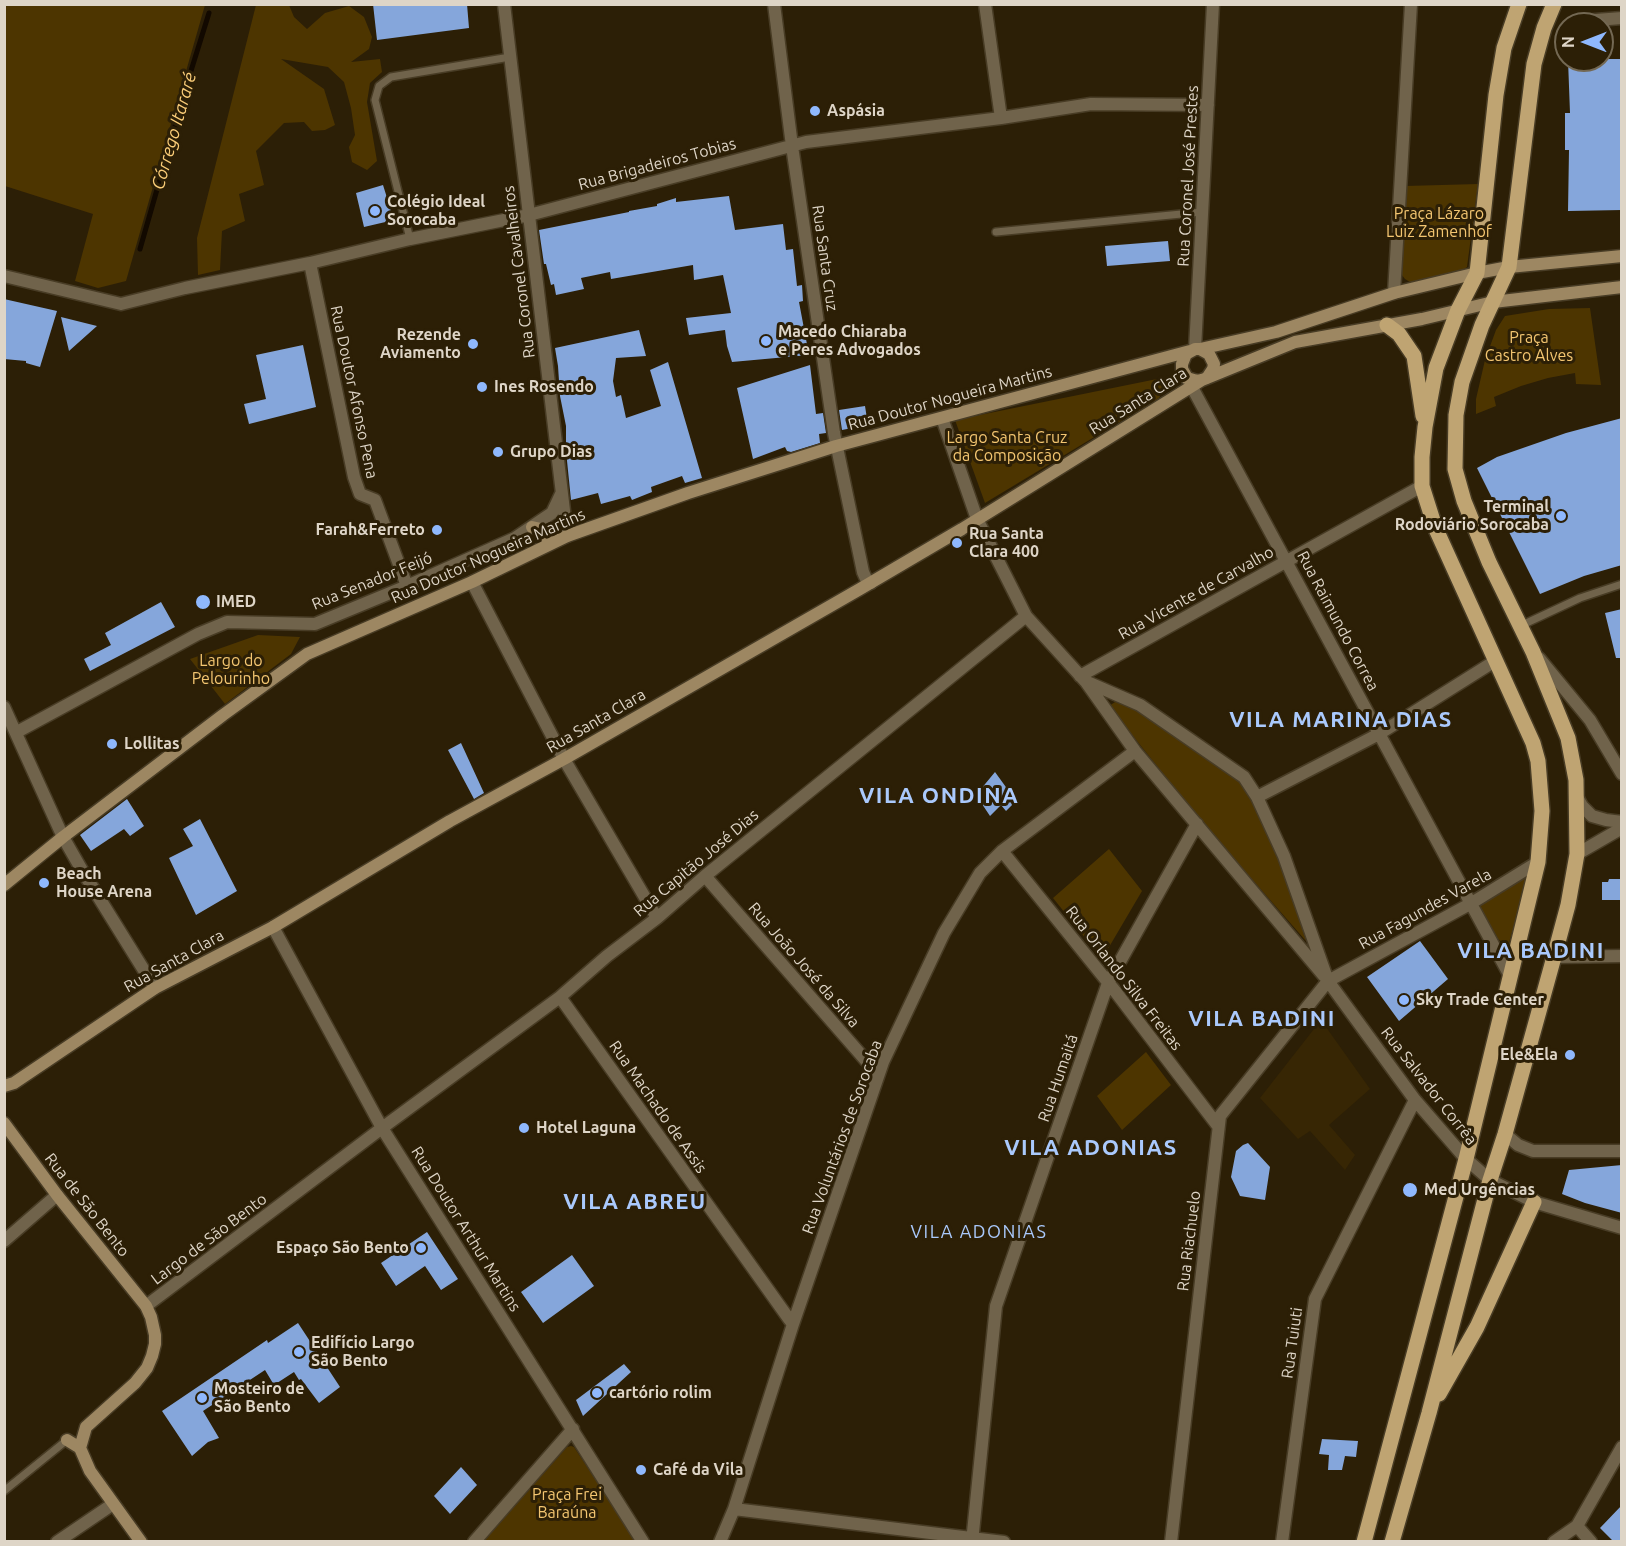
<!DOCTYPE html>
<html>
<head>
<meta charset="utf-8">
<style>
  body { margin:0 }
  #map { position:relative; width:1626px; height:1546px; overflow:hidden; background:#2c1f06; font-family:Ubuntu,sans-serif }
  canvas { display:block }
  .frame { position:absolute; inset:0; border:6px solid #ded5c7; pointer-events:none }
  .north { position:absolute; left:1554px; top:12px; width:60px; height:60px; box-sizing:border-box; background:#2c1f06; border:2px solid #736853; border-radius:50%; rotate:270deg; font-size:16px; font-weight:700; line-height:24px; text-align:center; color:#ded5c7 }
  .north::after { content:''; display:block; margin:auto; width:21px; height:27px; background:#8fb8fd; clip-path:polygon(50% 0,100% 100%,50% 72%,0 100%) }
</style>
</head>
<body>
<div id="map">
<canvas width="1626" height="1546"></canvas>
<div class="frame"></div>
<div class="north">N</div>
</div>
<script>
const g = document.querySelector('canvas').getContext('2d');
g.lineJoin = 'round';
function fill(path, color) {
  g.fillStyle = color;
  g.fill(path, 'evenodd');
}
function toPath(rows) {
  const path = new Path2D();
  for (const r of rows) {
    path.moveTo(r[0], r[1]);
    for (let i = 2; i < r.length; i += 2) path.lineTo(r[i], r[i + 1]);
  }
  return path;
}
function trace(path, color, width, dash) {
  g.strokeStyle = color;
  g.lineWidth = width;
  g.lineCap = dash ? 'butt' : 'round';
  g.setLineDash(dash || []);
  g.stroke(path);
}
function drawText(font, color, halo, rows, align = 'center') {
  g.font = font + ' Ubuntu,sans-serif';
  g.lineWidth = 6;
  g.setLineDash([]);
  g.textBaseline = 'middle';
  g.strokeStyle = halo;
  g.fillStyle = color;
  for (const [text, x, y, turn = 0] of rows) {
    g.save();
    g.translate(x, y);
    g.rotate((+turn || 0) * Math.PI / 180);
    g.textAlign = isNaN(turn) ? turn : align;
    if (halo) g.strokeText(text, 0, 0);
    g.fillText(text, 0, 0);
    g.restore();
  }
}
const built = toPath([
  [1321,1020,1370,1089,1329,1125,1355,1155,1345,1170,1310,1131,1298,1139,1260,1098]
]);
const green = toPath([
  [4,5,205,5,126,281,98,288,75,281,93,214,5,186],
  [256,5,289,5,294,17,307,29,325,13,349,6,364,17,372,37,369,49,351,62,380,59,382,72,370,83,367,102,377,161,367,170,352,162,349,147,355,135,351,108,344,82,328,67,281,59,324,89,335,125,325,130,312,131,304,122,284,123,256,151,264,185,239,194,245,221,222,231,220,270,198,275,197,238],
  [1478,184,1467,267,1462,271,1417,282,1410,282,1405,279,1401,274,1405,186],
  [1590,308,1601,385,1576,384,1575,373,1548,378,1521,386,1494,397,1496,406,1476,414,1476,399,1485,360,1496,330,1505,316,1549,309],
  [1157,379,1165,387,1159,398,985,503,955,420],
  [258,635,300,637,291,654,225,704,190,659],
  [1118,700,1146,715,1241,780,1282,862,1306,941,1200,820,1109,706],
  [1109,849,1142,891,1102,959,1053,898],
  [1529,875,1508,946,1498,939,1479,905],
  [1146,1052,1171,1085,1122,1130,1097,1096],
  [571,1446,574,1447,636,1541,483,1542,567,1447]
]);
const stream = toPath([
  [140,249,190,74,209,13]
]);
const building = toPath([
  [373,4,467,4,469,28,377,40],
  [1602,59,1622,59,1622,210,1568,211,1569,150,1565,150,1565,113,1570,113,1568,60],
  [383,185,394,220,364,227,356,193],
  [729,196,735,230,783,224,786,250,793,249,797,286,802,285,803,301,799,302,809,355,732,362,727,346,725,330,689,335,686,318,731,313,723,275,694,280,693,265,611,279,610,272,581,278,584,289,556,295,554,284,551,285,546,264,544,264,539,230,629,212,629,211,657,206,657,204,676,198,676,202],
  [1168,241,1170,261,1107,266,1105,246],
  [4,299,57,311,40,367,26,363,26,361,4,359],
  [61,317,97,326,69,351],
  [639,330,646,356,616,358,613,381,616,397,621,395,626,418,661,406,650,370,668,362,702,478,685,483,682,476,651,487,652,492,632,500,630,496,601,504,598,493,571,500,566,451,566,426,560,396,558,366,555,348],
  [303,345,316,407,249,424,244,404,266,399,256,355],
  [810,365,816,414,823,413,826,433,819,434,820,443,791,452,787,451,785,447,753,459,737,388],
  [865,406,868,425,842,430,839,410],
  [1622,418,1622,565,1584,576,1540,594,1477,468,1497,457,1566,433],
  [161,602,175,627,90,671,84,659,111,645,105,633],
  [1622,609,1622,658,1616,658,1605,613],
  [461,743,484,793,474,799,448,750],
  [995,772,1016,801,1006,811,1001,805,990,816,976,795],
  [127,799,144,826,130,836,124,829,91,851,80,835],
  [200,819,237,891,196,915,169,858,193,846,183,829],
  [1609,879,1622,879,1622,900,1602,900,1602,882,1608,882],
  [1420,941,1448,979,1399,1021,1367,977],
  [1248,1143,1270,1167,1265,1200,1240,1196,1231,1177,1236,1151,1243,1145],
  [1622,1165,1622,1213,1585,1203,1562,1194,1569,1170],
  [427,1232,458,1279,441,1290,425,1266,396,1286,381,1263],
  [572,1255,594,1286,543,1323,521,1292],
  [298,1323,340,1387,319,1403,301,1379,299,1380,294,1372,274,1385,265,1370,203,1411,219,1438,208,1442,192,1456,162,1411,267,1340,268,1343],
  [624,1364,631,1372,583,1416,576,1400],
  [1322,1439,1358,1441,1356,1457,1345,1456,1342,1470,1328,1470,1329,1455,1319,1454],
  [461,1467,477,1485,450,1514,434,1496],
  [1622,1505,1622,1542,1614,1542,1600,1528]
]);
const service = toPath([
  [996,232,1202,212],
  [410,239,375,100,379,86,391,77,510,57],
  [1520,626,1580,598,1622,584],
  [4,1491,67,1440]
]);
const minor = toPath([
  [504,4,567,536],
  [774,4,792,146,834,433,863,572,867,581,871,583],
  [985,4,1001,118],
  [1583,21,1622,18],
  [310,263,354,477,360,494,375,500,407,586],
  [4,276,121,304,185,288,310,263,410,239,529,215,806,142,1001,118,1091,104,1208,105],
  [1394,293,1411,4],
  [1195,349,1213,4],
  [1187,378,1510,976],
  [942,418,977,519,1026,616,1085,681,1140,705,1244,777,1257,797,1284,856,1328,981,1415,1100,1466,1159],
  [472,582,564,759,657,918],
  [1539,658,1590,720,1622,774],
  [1080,676,1422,486],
  [1086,682,1135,751,1324,976],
  [4,707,63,837,83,872,155,988],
  [17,732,198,634,227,622,315,624,407,586,515,538,552,513,561,494],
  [1257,797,1379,734,1495,661],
  [1577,797,1582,806,1592,816,1606,820,1622,822],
  [1002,851,1115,991,1218,1126],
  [1577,854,1622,828],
  [705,876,869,1064,875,1065,883,1062],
  [273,927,382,1128,643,1542],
  [1554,957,1622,956],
  [560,997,789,1319,793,1324],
  [1505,1134,1518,1145,1533,1151,1622,1151],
  [4,1241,57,1195],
  [146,1306,382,1128,560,997,607,956,657,918,705,876,1026,616],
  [734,1509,1004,1542],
  [1577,1526,1591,1542],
  [474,1542,573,1429],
  [720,1542,734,1509,793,1324,883,1062,944,933,980,873,1002,851,1135,751],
  [972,1542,996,1306,1108,983,1197,824],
  [1171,1542,1220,1116,1328,981,1470,904,1538,862],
  [1282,1542,1315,1299,1415,1100],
  [1554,1542,1577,1526,1622,1447]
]);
const tertiary = toPath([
  [1466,1159,1490,1180,1534,1202,1622,1228],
  [57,1542,113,1504]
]);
const secondary = toPath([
  [1200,349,1276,332,1394,293,1477,273,1509,267,1622,256],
  [1207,378,1213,369,1214,364,1209,354,1200,349,1195,349,1186,354,1182,364,1182,369,1187,378,1197,381,1202,380,1295,342,1422,319,1493,302,1622,287],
  [532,527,541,529,547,535,548,545],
  [4,885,63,837,223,715,307,654,472,582,567,536,688,493,836,446,1190,351],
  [4,1086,14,1083,155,988,273,927,450,821,564,759,860,589,962,529,1202,380],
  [4,1123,57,1195,146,1306,151,1317,155,1335,155,1344,152,1356,147,1368,135,1383,86,1427,80,1448,90,1471,141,1542],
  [67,1440,80,1448]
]);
const primary = toPath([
  [1387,325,1399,334,1414,356,1423,416],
  [1439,1394,1477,1327,1534,1202],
  [1364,1542,1466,1159,1538,862,1542,811,1538,761,1533,743,1435,527,1422,486,1422,457,1425,427,1436,368,1458,310,1477,273,1496,95,1504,48,1519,4],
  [1392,1542,1429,1413,1490,1180,1505,1134,1554,957,1568,905,1577,854,1576,780,1568,738,1533,652,1489,562,1464,501,1455,469,1456,415,1462,382,1482,325,1509,267,1534,64,1544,28,1554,4]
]);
const markers = [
  [815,111,6,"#8fb8fd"],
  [375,211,6,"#8fb8fd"],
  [766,341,6,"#8fb8fd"],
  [473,344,6,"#8fb8fd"],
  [482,387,6,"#8fb8fd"],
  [498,452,6,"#8fb8fd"],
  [1561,516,6,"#8fb8fd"],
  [437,530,6,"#8fb8fd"],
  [957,543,6,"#8fb8fd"],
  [203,602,8,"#8fb8fd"],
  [112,744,6,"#8fb8fd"],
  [44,883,6,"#8fb8fd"],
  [1404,1000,6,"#8fb8fd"],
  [1570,1055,6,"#8fb8fd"],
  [524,1128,6,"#8fb8fd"],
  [1410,1190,8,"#8fb8fd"],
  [421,1248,6,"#8fb8fd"],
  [299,1352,6,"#8fb8fd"],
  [597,1393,6,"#8fb8fd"],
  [202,1398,6,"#8fb8fd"],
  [641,1470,6,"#8fb8fd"]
];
const poiNames = [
  ["Aspásia",827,111],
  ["Colégio Ideal",387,202],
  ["Sorocaba",387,220],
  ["Macedo Chiaraba",778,332],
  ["e Peres Advogados",778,350],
  ["Rezende",461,335,"right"],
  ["Aviamento",461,353,"right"],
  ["Ines Rosendo",494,387],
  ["Grupo Dias",510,452],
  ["Terminal",1549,507,"right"],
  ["Rodoviário Sorocaba",1549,525,"right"],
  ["Farah&Ferreto",425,530,"right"],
  ["Rua Santa",969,534],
  ["Clara 400",969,552],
  ["IMED",216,602],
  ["Lollitas",124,744],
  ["Beach",56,874],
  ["House Arena",56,892],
  ["Sky Trade Center",1416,1000],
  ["Ele&Ela",1558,1055,"right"],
  ["Hotel Laguna",536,1128],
  ["Med Urgências",1424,1190],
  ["Espaço São Bento",409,1248,"right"],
  ["Edifício Largo",311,1343],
  ["São Bento",311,1361],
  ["Mosteiro de",214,1389],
  ["São Bento",214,1407],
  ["cartório rolim",609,1393],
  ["Café da Vila",653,1470]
];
const streetNames = [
  ["Rua Brigadeiros Tobias",657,164,-15],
  ["Rua Coronel José Prestes",1188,176,-87],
  ["Rua Santa Cruz",825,258,82],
  ["Rua Coronel Cavalheiros",519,272,-97],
  ["Rua Doutor Afonso Pena",354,392,78],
  ["Rua Doutor Nogueira Martins",950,398,-15],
  ["Rua Santa Clara",1138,401,-32],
  ["Rua Doutor Nogueira Martins",488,556,-24],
  ["Rua Senador Feijó",372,581,-22],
  ["Rua Vicente de Carvalho",1196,593,-29],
  ["Rua Raimundo Correa",1338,621,62],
  ["Rua Santa Clara",596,721,-30],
  ["Rua Capitão José Dias",696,863,-40],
  ["Rua Fagundes Varela",1425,909,-29],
  ["Rua Santa Clara",174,961,-29],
  ["Rua João José da Silva",804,965,49],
  ["Rua Orlando Silva Freitas",1124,978,52],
  ["Rua Humaitá",1058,1078,-71],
  ["Rua Salvador Corrêa",1429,1086,52],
  ["Rua Machado de Assis",658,1107,55],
  ["Rua Voluntários de Sorocaba",842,1137,-70],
  ["Rua de São Bento",87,1205,52],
  ["Rua Doutor Arthur Martins",466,1229,58],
  ["Largo de São Bento",209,1239,-37],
  ["Rua Riachuelo",1189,1241,-83],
  ["Rua Tuiuti",1292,1343,-82]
];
const parkNames = [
  ["Praça Lázaro",1439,214],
  ["Luiz Zamenhof",1439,232],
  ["Praça",1529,338],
  ["Castro Alves",1529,356],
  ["Largo Santa Cruz",1007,438],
  ["da Composição",1007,456],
  ["Largo do",231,661],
  ["Pelourinho",231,679],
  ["Praça Frei",567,1495],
  ["Baraúna",567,1513]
];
const waterNames = [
  ["Córrego Itararé",174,131,-74]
];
const neighbourhoodNames = [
  ["VILA ADONIAS",979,1232]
];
const districtNames = [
  ["VILA MARINA DIAS",1341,720],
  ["VILA ONDINA",939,796],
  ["VILA BADINI",1531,951],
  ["VILA BADINI",1262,1019],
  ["VILA ADONIAS",1091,1148],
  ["VILA ABREU",635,1202]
];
fill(built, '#372604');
fill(green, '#4d3500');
trace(stream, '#120900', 5);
fill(building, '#85a6db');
trace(service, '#483c25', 10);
trace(minor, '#483c25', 15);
trace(tertiary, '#483c25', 15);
trace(secondary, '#483c25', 15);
trace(primary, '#483c25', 18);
trace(service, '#70634b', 7);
trace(minor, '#70634b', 12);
trace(tertiary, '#70634b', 12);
trace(secondary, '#9d8762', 12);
trace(primary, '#bfa472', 15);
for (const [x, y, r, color] of markers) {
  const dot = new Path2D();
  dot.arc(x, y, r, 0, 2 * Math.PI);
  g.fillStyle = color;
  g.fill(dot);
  trace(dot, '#2c1f06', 2);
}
drawText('bold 16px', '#ded5c7', '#2c1f06', poiNames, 'left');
drawText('16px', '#ded5c7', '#2c1f06', streetNames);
drawText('16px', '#f4c671', '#2c1f06', parkNames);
drawText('italic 18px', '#fbcd78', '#2c1f06', waterNames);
g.letterSpacing = '1.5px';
drawText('18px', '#aac9fc', '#2c1f06', neighbourhoodNames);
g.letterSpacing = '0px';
g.letterSpacing = '1.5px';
drawText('bold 22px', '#aac9fc', '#2c1f06', districtNames);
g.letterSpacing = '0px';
</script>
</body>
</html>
